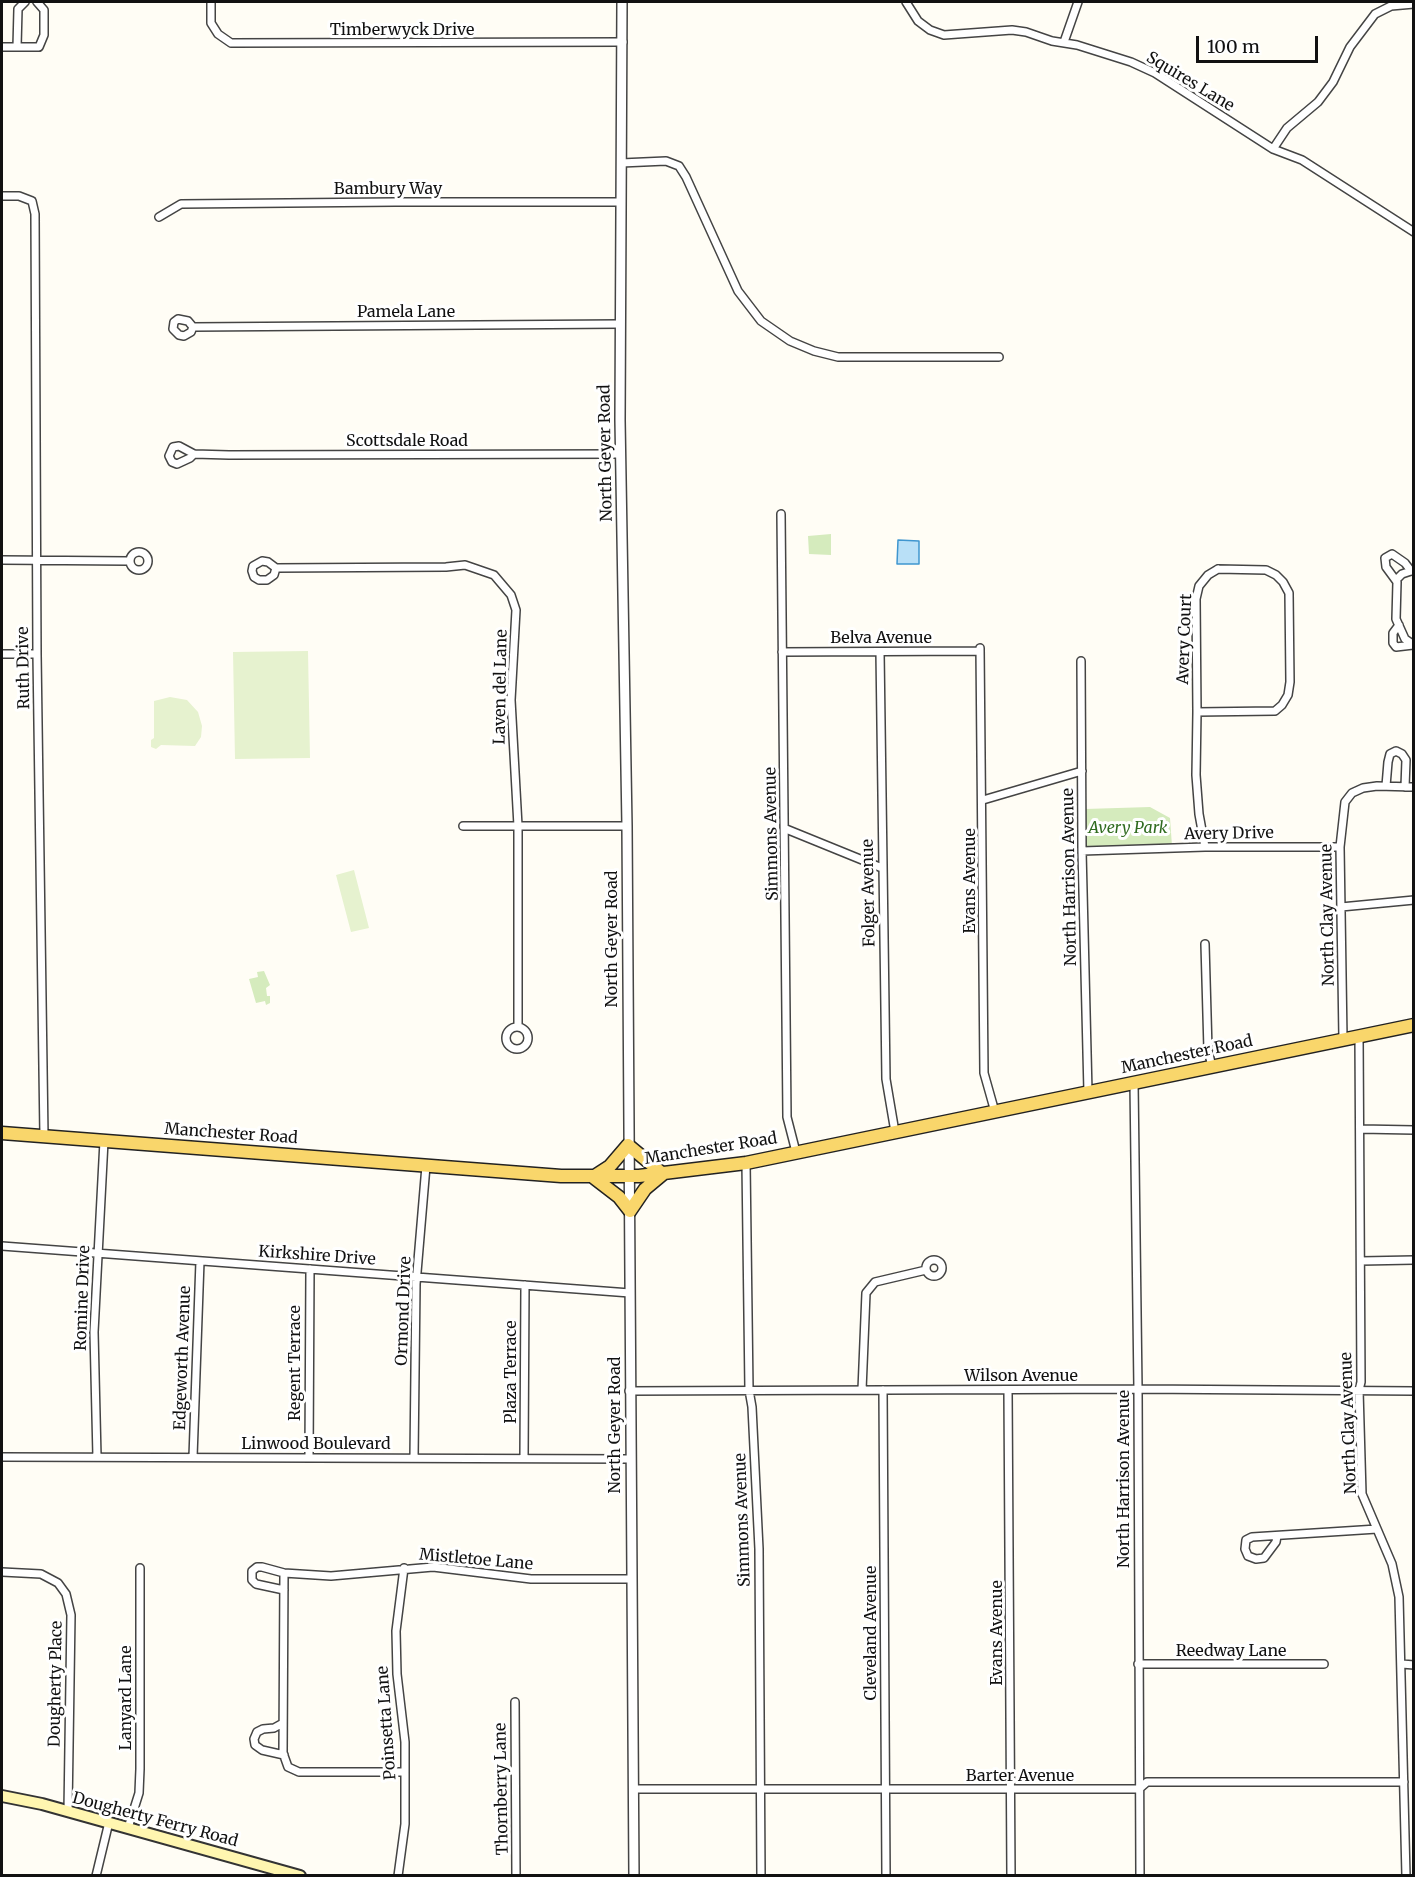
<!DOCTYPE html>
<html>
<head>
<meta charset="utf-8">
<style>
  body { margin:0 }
  #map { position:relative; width:1415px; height:1877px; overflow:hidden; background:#fffdf5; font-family:Merriweather,serif }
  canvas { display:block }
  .frame { position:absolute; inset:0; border:3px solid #111; pointer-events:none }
  .scale { position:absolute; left:1196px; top:36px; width:122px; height:27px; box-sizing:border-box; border:3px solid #111; border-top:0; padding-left:8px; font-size:18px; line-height:21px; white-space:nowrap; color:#111; -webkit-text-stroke:4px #fff; paint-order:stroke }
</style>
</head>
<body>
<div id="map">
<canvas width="1415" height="1877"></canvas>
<div class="frame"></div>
<div class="scale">100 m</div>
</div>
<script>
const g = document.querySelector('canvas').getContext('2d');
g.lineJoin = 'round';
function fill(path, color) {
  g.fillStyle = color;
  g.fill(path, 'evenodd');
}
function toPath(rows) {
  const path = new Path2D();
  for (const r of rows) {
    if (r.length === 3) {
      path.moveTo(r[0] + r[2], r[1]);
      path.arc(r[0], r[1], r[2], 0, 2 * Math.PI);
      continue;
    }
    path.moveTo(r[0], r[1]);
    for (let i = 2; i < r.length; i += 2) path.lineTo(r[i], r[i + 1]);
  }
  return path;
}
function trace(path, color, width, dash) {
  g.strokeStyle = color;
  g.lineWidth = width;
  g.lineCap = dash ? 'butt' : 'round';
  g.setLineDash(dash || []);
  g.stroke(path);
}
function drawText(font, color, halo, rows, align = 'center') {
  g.font = font + ' Merriweather,serif';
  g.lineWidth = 6;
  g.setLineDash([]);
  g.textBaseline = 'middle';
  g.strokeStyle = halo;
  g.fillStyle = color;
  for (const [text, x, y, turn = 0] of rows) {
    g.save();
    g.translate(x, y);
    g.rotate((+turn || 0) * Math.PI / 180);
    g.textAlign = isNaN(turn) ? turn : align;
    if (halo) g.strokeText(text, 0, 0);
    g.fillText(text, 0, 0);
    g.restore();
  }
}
const green = toPath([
  [831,534,831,555,809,554,808,536],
  [1150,807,1170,818,1172,846,1085,848,1085,809],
  [264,971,270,985,266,988,267,996,270,996,270,1003,266,1005,265,1001,256,1003,249,979,258,977,257,972]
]);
const pitch = toPath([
  [308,651,310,758,235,759,233,652],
  [170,697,187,700,198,712,202,726,201,737,195,746,161,745,156,749,151,747,151,740,154,738,154,701],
  [354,870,369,928,351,932,336,875]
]);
const water = toPath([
  [898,540,919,541,919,564,897,564,898,540]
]);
const minor = toPath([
  [211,2,211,23,218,34,231,43,623,42],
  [906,2,918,21,930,30,944,35,1012,30,1026,32,1052,41,1077,45,1131,62,1155,73,1273,149,1302,160,1414,232],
  [1064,42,1078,2],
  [2,47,39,47,44,35,44,10,37,2],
  [17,47,18,9,25,2],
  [1273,149,1287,128,1318,102,1333,82,1350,47,1375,14,1391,6,1414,4],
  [621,163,666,161,679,166,686,177,738,291,761,321,790,341,814,351,838,357,999,357],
  [2,196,19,196,32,201,35,214,37,654,44,1136],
  [159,217,181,204,395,202,620,202],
  [193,327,191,332,184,336,179,335,173,329,174,322,178,319,188,321,193,327,620,324],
  [194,454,190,458,177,464,172,462,169,456,173,447,179,446,194,454,229,455,621,454],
  [781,514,787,1117,796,1152],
  [139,561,9],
  [2,560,128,561],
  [276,568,274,575,267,580,259,580,254,577,252,571,253,566,262,561,268,562,276,568,446,567,465,565,494,575,511,595,516,610,511,700,518,826,518,1026],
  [1218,569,1266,570,1276,575,1283,582,1289,593,1290,682,1288,695,1282,705,1275,711,1197,712,1196,599,1199,586,1208,575,1218,569],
  [1411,571,1405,563,1392,554,1385,558,1386,567,1397,582,1396,619,1405,639,1414,645],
  [1396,580,1402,574,1414,570],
  [1399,625,1393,633,1393,643,1396,647,1413,645],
  [980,648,984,1073,995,1112],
  [782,652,980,651],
  [880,652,886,1079,895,1132],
  [2,654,37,654],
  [1081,661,1082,851,1088,1092],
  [1197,712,1196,775,1199,814,1205,847],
  [1386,786,1388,762,1390,754,1396,751,1402,754,1406,760,1405,787],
  [983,800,1082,771],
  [463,826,627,826],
  [786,829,882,868],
  [1082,851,1205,847,1340,847],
  [1341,907,1414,900],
  [1205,944,1208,1050,1212,1067],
  [517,1038,11],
  [1359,1036,1361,1382,1359,1390,1362,1494,1392,1564,1399,1597,1406,1876],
  [1343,1039,1340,847,1345,802,1352,793,1363,788,1377,786,1414,787],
  [1134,1083,1138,1389,1140,1876],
  [1360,1129,1414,1130],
  [746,1163,749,1390,752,1407,759,1549,761,1876],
  [2,1246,630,1293],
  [934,1268,8],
  [1361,1261,1414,1260],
  [862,1390,866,1293,875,1282,926,1270],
  [883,1390,886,1876],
  [1008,1390,1011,1876],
  [629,1391,1138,1389,1414,1391],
  [2,1457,630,1459],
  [97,1457,94,1332,104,1141],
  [193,1457,200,1261],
  [309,1457,310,1269],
  [414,1458,416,1284,426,1166],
  [524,1458,525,1285],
  [1277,1536,1276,1542,1264,1558,1256,1559,1248,1556,1245,1549,1246,1540,1252,1537,1377,1529],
  [2,1572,41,1574,58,1583,66,1594,71,1615,68,1811],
  [284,1573,283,1753,288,1767,299,1772,405,1772],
  [284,1590,256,1584,252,1580,252,1571,257,1567,262,1567,284,1573,331,1576,433,1567,531,1579,631,1579],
  [1138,1664,1324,1664],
  [1402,1664,1414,1665],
  [515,1702,516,1876],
  [283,1723,274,1728,263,1729,257,1732,254,1739,255,1745,262,1750,284,1755],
  [634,1789,1139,1789,1147,1782,1404,1782],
  [128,1828,139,1793,140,1769,140,1568],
  [96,1876,109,1822],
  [398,1876,405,1824,405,1742,397,1674,396,1631,404,1568]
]);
const tertiary = toPath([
  [622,2,620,420,627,826,634,1876]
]);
const secondary = toPath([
  [2,1796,42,1804,300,1876]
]);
const primary = toPath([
  [2,1133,561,1176,639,1176,746,1163,1414,1025],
  [593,1177,619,1197,630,1211,645,1189,663,1174],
  [593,1177,610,1166,628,1145,663,1174]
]);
const streetNames = [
  ["Timberwyck Drive",402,30],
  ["Squires Lane",1190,82,31],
  ["Bambury Way",388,189],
  ["Pamela Lane",406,312],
  ["Scottsdale Road",407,441],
  ["North Geyer Road",606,453,-91],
  ["Belva Avenue",881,638],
  ["Avery Court",1185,639,-88],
  ["Ruth Drive",24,668,-91],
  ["Laven del Lane",501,687,-89],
  ["Simmons Avenue",772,834,-91],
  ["Avery Drive",1229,834,-1],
  ["North Harrison Avenue",1070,877,-91],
  ["Evans Avenue",970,881,-90],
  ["Folger Avenue",869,893,-91],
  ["North Clay Avenue",1328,915,-91],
  ["North Geyer Road",612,939,-90],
  ["Manchester Road",1187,1055,-12],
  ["Manchester Road",231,1134,4],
  ["Manchester Road",711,1149,-9],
  ["Kirkshire Drive",317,1256,4],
  ["Romine Drive",83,1298,-88],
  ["Ormond Drive",404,1311,-88],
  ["Edgeworth Avenue",183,1358,-88],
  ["Regent Terrace",295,1363,-90],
  ["Plaza Terrace",511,1372,-90],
  ["Wilson Avenue",1021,1376],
  ["North Clay Avenue",1349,1423,-92],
  ["North Geyer Road",615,1425,-90],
  ["Linwood Boulevard",316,1444],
  ["North Harrison Avenue",1124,1479,-90],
  ["Simmons Avenue",743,1520,-92],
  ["Mistletoe Lane",476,1560,5],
  ["Cleveland Avenue",871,1633,-90],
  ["Evans Avenue",997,1633,-90],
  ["Reedway Lane",1231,1651],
  ["Dougherty Place",56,1684,-89],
  ["Lanyard Lane",126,1698,-90],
  ["Poinsetta Lane",387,1723,-94],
  ["Barter Avenue",1020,1776],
  ["Thornberry Lane",502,1789,-91],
  ["Dougherty Ferry Road",155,1820,15]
];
const parkNames = [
  ["Avery Park",1128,828]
];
fill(green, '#d5ebbd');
fill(pitch, '#e6f2cf');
fill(water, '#b9e0f7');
trace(water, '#3f96cf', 1.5);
trace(minor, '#444', 10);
trace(tertiary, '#444', 12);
trace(secondary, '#333', 14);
trace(primary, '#222', 15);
trace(minor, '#fff', 7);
trace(tertiary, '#fff', 9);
trace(secondary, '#fff6b0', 10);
trace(primary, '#f9d66b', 12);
drawText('16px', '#111', '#fff', streetNames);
drawText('italic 16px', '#2f6b1f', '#fff', parkNames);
</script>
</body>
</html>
